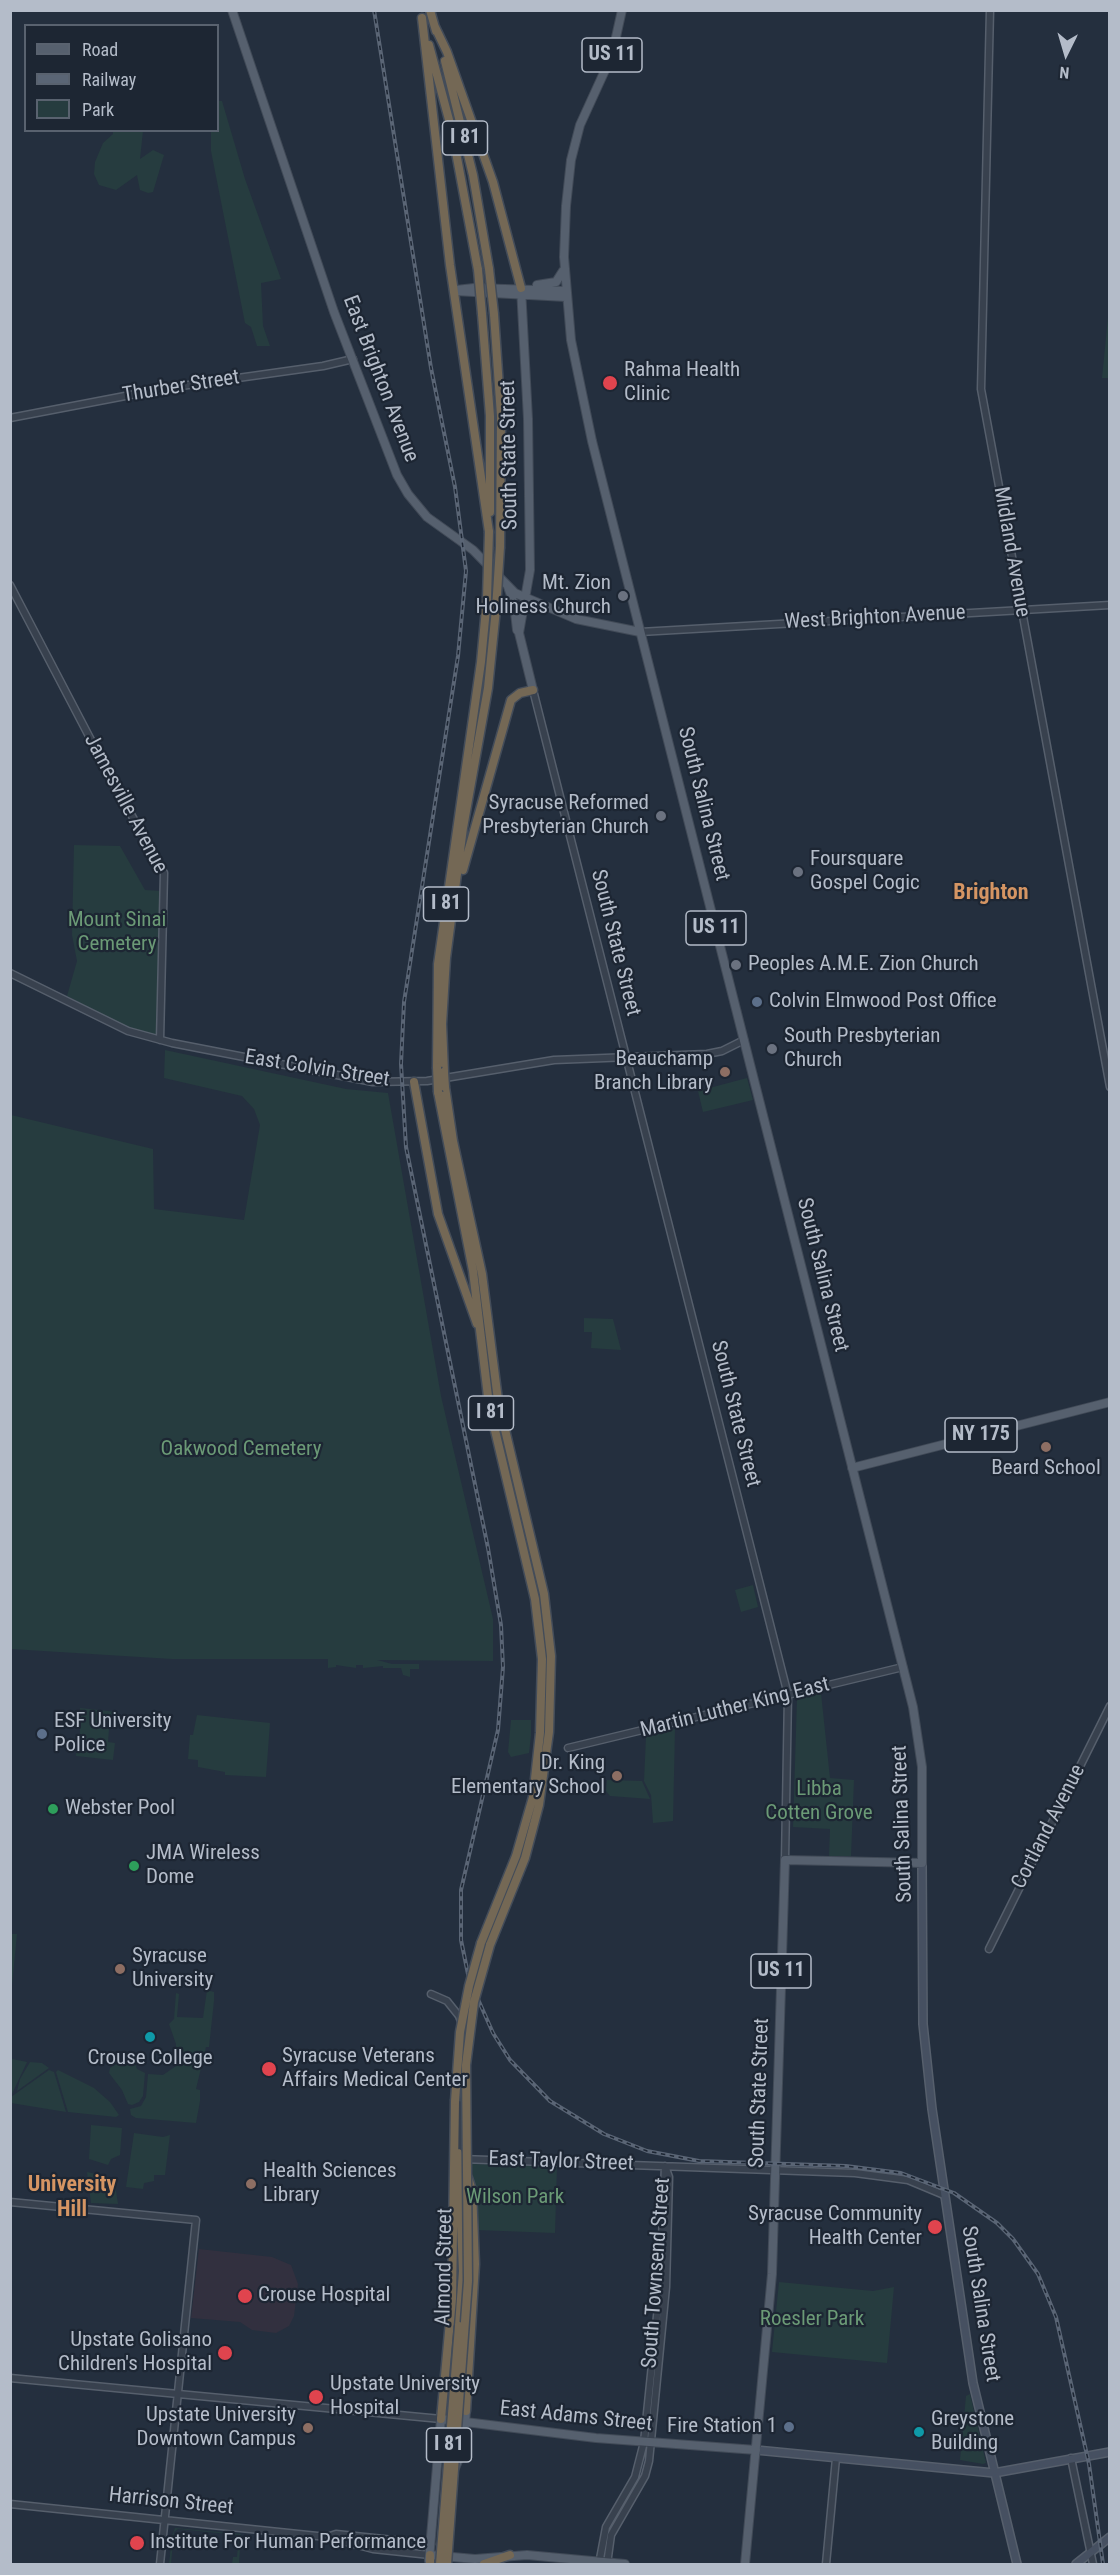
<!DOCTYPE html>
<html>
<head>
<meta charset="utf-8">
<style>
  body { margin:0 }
  #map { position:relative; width:1120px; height:2575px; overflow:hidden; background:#242f3e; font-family:"Roboto Condensed",sans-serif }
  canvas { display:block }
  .frame { position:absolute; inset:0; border:12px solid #b4bcc9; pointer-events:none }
  .legend { position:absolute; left:24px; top:24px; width:195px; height:108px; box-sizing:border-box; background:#1d2633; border:2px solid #59626f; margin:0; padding:8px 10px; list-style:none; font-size:18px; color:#b4bcc9 }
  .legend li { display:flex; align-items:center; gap:12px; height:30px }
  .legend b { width:30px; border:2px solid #59626f }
  .north { position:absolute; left:1036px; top:24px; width:60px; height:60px; -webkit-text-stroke:4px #1d2633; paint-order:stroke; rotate:185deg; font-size:16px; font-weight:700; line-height:24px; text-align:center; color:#b4bcc9 }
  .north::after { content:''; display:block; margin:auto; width:21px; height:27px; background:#b4bcc9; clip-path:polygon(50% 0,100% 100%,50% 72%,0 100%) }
</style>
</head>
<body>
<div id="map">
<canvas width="1120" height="2575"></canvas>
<div class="frame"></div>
<ul class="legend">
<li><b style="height:8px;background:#56606e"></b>Road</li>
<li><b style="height:8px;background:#5a6575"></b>Railway</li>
<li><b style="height:16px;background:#263c3f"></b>Park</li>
</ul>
<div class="north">N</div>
</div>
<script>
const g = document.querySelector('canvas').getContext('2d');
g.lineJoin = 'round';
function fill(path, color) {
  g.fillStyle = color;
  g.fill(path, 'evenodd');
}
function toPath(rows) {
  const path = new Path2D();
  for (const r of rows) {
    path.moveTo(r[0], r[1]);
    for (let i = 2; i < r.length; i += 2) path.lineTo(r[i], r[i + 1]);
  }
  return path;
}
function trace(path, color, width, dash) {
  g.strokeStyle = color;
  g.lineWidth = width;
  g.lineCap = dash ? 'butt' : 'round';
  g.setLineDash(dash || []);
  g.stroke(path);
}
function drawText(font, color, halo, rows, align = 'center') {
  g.font = font + ' "Roboto Condensed",sans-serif';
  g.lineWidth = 4.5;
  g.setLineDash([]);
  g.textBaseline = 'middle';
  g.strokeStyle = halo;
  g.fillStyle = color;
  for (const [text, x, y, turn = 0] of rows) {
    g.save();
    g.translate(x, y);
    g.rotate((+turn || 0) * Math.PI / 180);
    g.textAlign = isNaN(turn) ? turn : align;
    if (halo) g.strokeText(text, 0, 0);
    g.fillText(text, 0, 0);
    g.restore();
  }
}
const medical = toPath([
  [199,2249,272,2257,291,2265,298,2284,294,2316,289,2326,276,2333,252,2330,240,2322,191,2318]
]);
const green = toPath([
  [218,101,222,101,245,179,281,279,261,283,263,326,270,346,257,346,251,327,245,323,211,151,211,131,218,130],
  [113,131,143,131,140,159,153,150,164,155,153,192,148,193,140,190,137,175,116,190,99,185,94,174,95,162,103,143,113,134],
  [1109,301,1109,378,1102,378,1109,307],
  [74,845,120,846,145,890,162,891,157,1035,128,1028,67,996,77,961,72,935],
  [165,1050,346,1089,388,1093,441,1396,493,1619,493,1661,377,1660,392,1664,419,1664,419,1669,410,1669,410,1677,403,1675,401,1668,383,1668,383,1666,363,1668,363,1665,356,1665,356,1668,336,1665,336,1667,328,1668,328,1659,172,1659,11,1649,11,1115,153,1149,154,1209,244,1220,260,1125,254,1109,242,1096,164,1078],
  [747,1078,753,1100,703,1112,698,1091],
  [584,1318,613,1319,621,1350,591,1348,592,1332,584,1332],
  [753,1585,758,1607,741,1612,735,1590],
  [821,1693,830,1778,854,1780,851,1856,829,1856,830,1829,793,1827,797,1699],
  [80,1708,118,1712,116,1726,109,1729,108,1742,115,1743,113,1760,76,1756,77,1736,80,1736],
  [197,1715,270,1723,266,1777,225,1775,225,1772,198,1767,198,1760,188,1759,190,1735,193,1735],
  [511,1720,531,1720,531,1736,529,1753,511,1757,508,1752],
  [675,1729,673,1821,653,1823,651,1795,644,1781,646,1737],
  [607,1780,642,1781,650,1799,610,1796,606,1791],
  [10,1934,17,1934,11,1996,10,1996],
  [207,1990,214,1992,214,2001,209,2047,206,2047,196,2089,200,2090,200,2101,196,2123,136,2118,131,2115,130,2109,141,2106,146,2097,148,2074,163,2075,176,2066,176,2044,169,2024,174,2019,176,1993,179,1994,177,2017,203,2018],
  [121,2052,131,2052,137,2069,145,2073,143,2096,139,2102,132,2105,128,2104,122,2090,109,2073,110,2068,120,2062],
  [12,2059,27,2062,12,2094,10,2074],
  [30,2062,42,2063,49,2068,17,2091,20,2079],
  [49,2070,54,2072,66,2112,11,2103,11,2097],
  [58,2070,94,2088,110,2102,119,2115,116,2117,68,2112,56,2072],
  [91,2125,122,2128,120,2155,111,2159,108,2165,89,2159],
  [134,2133,163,2137,170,2135,165,2175,154,2175,154,2181,144,2183,143,2189,126,2187],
  [472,2164,557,2166,555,2233,476,2230],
  [87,2172,114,2178,118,2204,91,2203],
  [779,2282,873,2291,894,2287,887,2363,772,2352],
  [970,2394,986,2463,983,2464,960,2460,966,2396],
  [175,2528,241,2534,239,2563,232,2564,233,2557,237,2557,239,2535,178,2529,174,2532,171,2564,169,2564,172,2536]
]);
const tertiary = toPath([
  [990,10,981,389,1110,1087],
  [10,418,167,388,323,366,353,359],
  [10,585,114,784,164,873,160,1040],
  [640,632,1110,605],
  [533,690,788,1695,785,1860],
  [10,973,128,1031,172,1043,373,1082,427,1081,554,1060,707,1054,722,1051,744,1040],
  [568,1748,903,1667],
  [989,1949,1110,1706],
  [431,1994,447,2001,459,2016,463,2027,460,2099,461,2157],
  [461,2159,855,2173,908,2180,944,2195],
  [10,2202,196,2220,160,2564],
  [10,2378,441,2419],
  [1071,2458,1093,2564],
  [10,2504,327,2537,373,2549,430,2555],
  [327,2537,336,2534,431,2544],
  [599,2564,606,2527,635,2477,644,2442,660,2287,665,2166],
  [607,2564,611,2535,645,2476,649,2461,666,2287,669,2177,665,2166],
  [826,2564,836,2458]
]);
const secondary = toPath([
  [922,1863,923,2024,932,2109,973,2383,1017,2564],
  [756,2450,994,2473,1110,2452],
  [1076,2564,1110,2537]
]);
const primary = toPath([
  [232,10,334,312,397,475,408,494,427,517,473,550,515,593,576,619,640,632],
  [622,10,612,55,580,125,571,160,566,206,564,257,571,340,592,441,913,1707,922,1767,922,1863,785,1860,772,2274,745,2564],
  [537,285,556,282,563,271],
  [521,288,528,419,530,570,519,633,533,690],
  [456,290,474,288,566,291],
  [455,291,566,297],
  [508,587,514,604,517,630],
  [852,1468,1110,1402],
  [455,2468,463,2449,466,2411],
  [430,2555,475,2559,527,2555,625,2564],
  [429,2560,441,2419,596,2438,756,2450]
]);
const motorway = toPath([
  [430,10,436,31],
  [422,18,450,265,489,532],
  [435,27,447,52,493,182,521,288],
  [429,45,452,131,478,270],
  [445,61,473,175,489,269],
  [482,314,490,416,490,512],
  [494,314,501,416,500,547],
  [463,870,511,700,520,693,533,690],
  [437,1067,438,964,481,662,487,598],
  [444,1072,442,1024,446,958,463,828,488,688,496,609],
  [414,1082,438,1214,477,1324],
  [445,1087,453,1141,482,1274,498,1400,544,1594,551,1656,549,1732,539,1805,525,1858,490,1945],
  [438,1092,473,1271,489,1405,535,1599,542,1659,540,1733,533,1797,516,1856,481,1943],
  [458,2153,463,2271,459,2326],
  [466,2411,475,2264,472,2190,468,2178],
  [441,2419,452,2299,455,2101],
  [430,2564,430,2555],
  [484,2564,510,2555]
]);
const rail = toPath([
  [374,10,431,368,455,487,466,571,458,656,404,1002,401,1064,406,1147,488,1548,501,1625,503,1667,498,1730,461,1890,461,1940,469,1979,493,2033,510,2060,550,2101,604,2134,647,2151,699,2161,846,2166,901,2173,954,2193,997,2223,1013,2239,1038,2274,1056,2317,1089,2464,1103,2564]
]);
const motorwayBridge = toPath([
  [489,269,494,314],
  [478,270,482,314],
  [487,598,489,532],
  [496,609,500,547],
  [437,1067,438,1092],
  [444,1072,445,1087],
  [455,2101,460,2032,469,1986,481,1943],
  [440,2564,459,2326],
  [447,2564,468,2281,466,2065,474,2002,490,1945]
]);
const markers = [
  [610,383,8,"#e0444e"],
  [623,596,6,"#6b7280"],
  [661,816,6,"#6b7280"],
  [798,872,6,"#6b7280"],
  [736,965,6,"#6b7280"],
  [757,1002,6,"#5c6f8a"],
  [772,1049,6,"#6b7280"],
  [725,1072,6,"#8d6e63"],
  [1046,1447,6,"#8d6e63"],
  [42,1734,6,"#5c6f8a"],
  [617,1776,6,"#8d6e63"],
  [53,1809,6,"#2e9e5b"],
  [134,1866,6,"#2e9e5b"],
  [120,1969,6,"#8d6e63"],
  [150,2037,6,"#0f9aa8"],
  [269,2069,8,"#e0444e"],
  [251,2184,6,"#8d6e63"],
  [935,2227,8,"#e0444e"],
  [245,2296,8,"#e0444e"],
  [225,2353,8,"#e0444e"],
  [316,2397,8,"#e0444e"],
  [789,2427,6,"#5c6f8a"],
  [308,2428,6,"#8d6e63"],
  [919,2432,6,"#0f9aa8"],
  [137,2543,8,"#e0444e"]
];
const shields = [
  [612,55,60],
  [465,138,45],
  [446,904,45],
  [716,928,60],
  [491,1413,45],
  [981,1435,72],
  [781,1971,60],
  [449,2445,45]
];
const shieldNames = [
  ["US 11",612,55],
  ["I 81",465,138],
  ["I 81",446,904],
  ["US 11",716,928],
  ["I 81",491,1413],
  ["NY 175",981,1435],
  ["US 11",781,1971],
  ["I 81",449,2445]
];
const poiNames = [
  ["Rahma Health",624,371],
  ["Clinic",624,395],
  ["Mt. Zion",611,584,"right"],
  ["Holiness Church",611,608,"right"],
  ["Syracuse Reformed",649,804,"right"],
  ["Presbyterian Church",649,828,"right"],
  ["Foursquare",810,860],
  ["Gospel Cogic",810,884],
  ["Peoples A.M.E. Zion Church",748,965],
  ["Colvin Elmwood Post Office",769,1002],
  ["South Presbyterian",784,1037],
  ["Church",784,1061],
  ["Beauchamp",713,1060,"right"],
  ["Branch Library",713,1084,"right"],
  ["Beard School",1046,1469,"center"],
  ["ESF University",54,1722],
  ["Police",54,1746],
  ["Dr. King",605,1764,"right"],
  ["Elementary School",605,1788,"right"],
  ["Webster Pool",65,1809],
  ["JMA Wireless",146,1854],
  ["Dome",146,1878],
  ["Syracuse",132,1957],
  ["University",132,1981],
  ["Syracuse Veterans",282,2057],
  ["Affairs Medical Center",282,2081],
  ["Crouse College",150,2059,"center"],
  ["Health Sciences",263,2172],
  ["Library",263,2196],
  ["Syracuse Community",922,2215,"right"],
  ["Health Center",922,2239,"right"],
  ["Crouse Hospital",258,2296],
  ["Upstate Golisano",212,2341,"right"],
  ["Children's Hospital",212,2365,"right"],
  ["Upstate University",330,2385],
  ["Hospital",330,2409],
  ["Upstate University",296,2416,"right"],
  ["Downtown Campus",296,2440,"right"],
  ["Greystone",931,2420],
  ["Building",931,2444],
  ["Fire Station 1",777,2427,"right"],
  ["Institute For Human Performance",150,2543]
];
const streetNames = [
  ["East Brighton Avenue",380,379,69],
  ["Thurber Street",181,387,-9],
  ["South State Street",510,455,-91],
  ["Midland Avenue",1011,552,80],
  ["West Brighton Avenue",875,618,-3],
  ["Jamesville Avenue",125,804,62],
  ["South Salina Street",703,804,76],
  ["South State Street",615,943,76],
  ["East Colvin Street",317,1069,9],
  ["South Salina Street",822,1275,76],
  ["South State Street",735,1414,76],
  ["Martin Luther King East",735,1708,-14],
  ["South Salina Street",903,1824,-92],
  ["Cortland Avenue",1049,1827,-63],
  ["South State Street",760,2093,-88],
  ["East Taylor Street",561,2162,2],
  ["Almond Street",445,2267,-89],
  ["South Townsend Street",657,2273,-86],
  ["South Salina Street",980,2304,81],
  ["East Adams Street",576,2417,6],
  ["Harrison Street",171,2502,6]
];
const parkNames = [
  ["Mount Sinai",117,921],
  ["Cemetery",117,945],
  ["Oakwood Cemetery",241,1450],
  ["Libba",819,1790],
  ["Cotten Grove",819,1814],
  ["Wilson Park",515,2198],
  ["Roesler Park",812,2320]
];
const neighbourhoodNames = [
  ["Brighton",991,893],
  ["University",72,2185],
  ["Hill",72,2210]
];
fill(medical, '#32303f');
fill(green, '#263c3f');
trace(tertiary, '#565f6c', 9);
trace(secondary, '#565f6c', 10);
trace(primary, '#414a57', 10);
trace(motorway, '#434c59', 11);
trace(tertiary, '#38414e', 6);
trace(secondary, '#465061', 7);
trace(primary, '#56606e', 8);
trace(motorway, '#746855', 8);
trace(rail, '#5a6575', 4);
trace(rail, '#1d2633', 1.5, [4.5]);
trace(motorwayBridge, '#434c59', 11, []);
trace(motorwayBridge, '#746855', 8);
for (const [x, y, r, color] of markers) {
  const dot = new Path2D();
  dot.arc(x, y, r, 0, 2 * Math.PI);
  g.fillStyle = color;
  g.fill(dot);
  trace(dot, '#1d2633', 2);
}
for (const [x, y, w] of shields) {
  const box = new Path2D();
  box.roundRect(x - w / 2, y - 17, w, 34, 4.5);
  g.fillStyle = '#1d2633';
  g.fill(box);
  trace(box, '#b4bcc9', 1.5);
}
drawText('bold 20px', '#b4bcc9', null, shieldNames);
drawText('21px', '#b4bcc9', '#1d2633', poiNames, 'left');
drawText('21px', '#b4bcc9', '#1d2633', streetNames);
drawText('21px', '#6b9a76', '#1d2633', parkNames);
drawText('bold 22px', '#d59563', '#1d2633', neighbourhoodNames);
</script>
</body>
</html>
